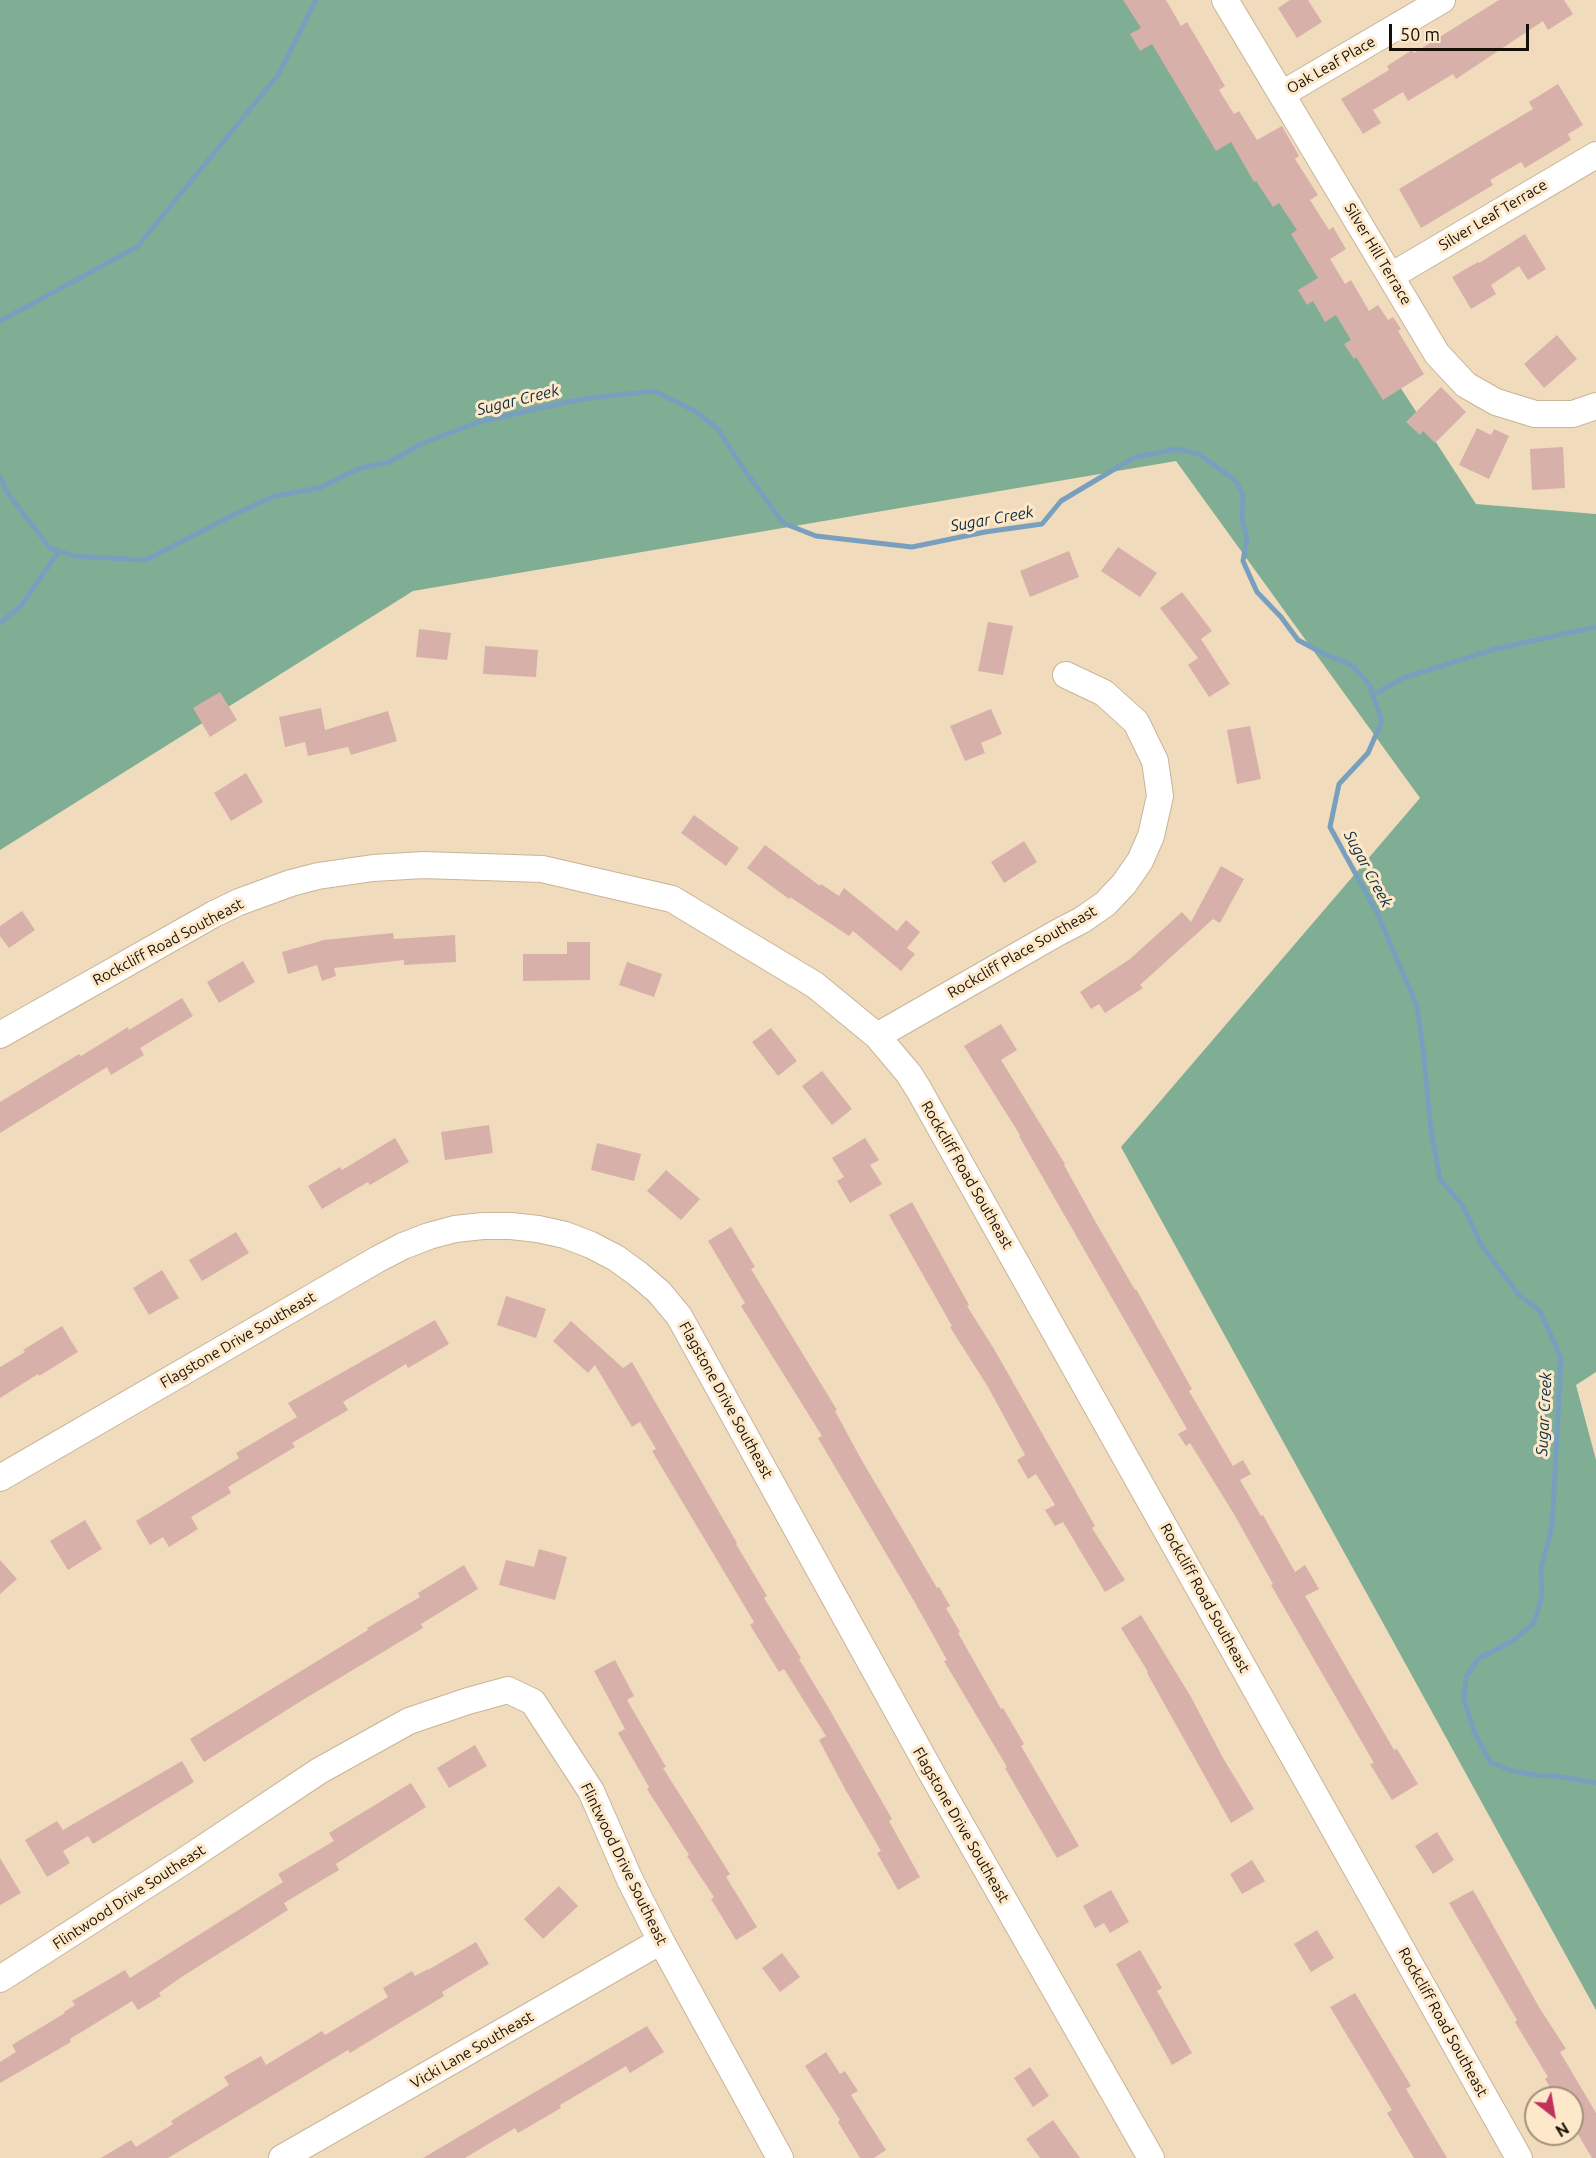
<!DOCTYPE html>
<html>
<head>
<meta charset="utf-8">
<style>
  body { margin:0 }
  #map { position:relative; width:1596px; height:2158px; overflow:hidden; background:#f1dbbd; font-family:Ubuntu,sans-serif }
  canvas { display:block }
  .north { position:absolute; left:1524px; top:2086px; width:60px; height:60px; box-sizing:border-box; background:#fee8ca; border:2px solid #a1917b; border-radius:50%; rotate:149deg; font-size:16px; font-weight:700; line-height:24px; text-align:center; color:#160f05 }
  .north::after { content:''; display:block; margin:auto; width:21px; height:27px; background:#c0325b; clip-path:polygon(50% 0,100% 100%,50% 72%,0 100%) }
  .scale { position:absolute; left:1389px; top:24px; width:140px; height:27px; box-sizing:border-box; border:3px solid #160f05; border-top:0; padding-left:8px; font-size:18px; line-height:21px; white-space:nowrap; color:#160f05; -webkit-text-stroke:4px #fee8ca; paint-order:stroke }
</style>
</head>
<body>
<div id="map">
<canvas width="1596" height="2158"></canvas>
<div class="north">N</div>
<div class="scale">50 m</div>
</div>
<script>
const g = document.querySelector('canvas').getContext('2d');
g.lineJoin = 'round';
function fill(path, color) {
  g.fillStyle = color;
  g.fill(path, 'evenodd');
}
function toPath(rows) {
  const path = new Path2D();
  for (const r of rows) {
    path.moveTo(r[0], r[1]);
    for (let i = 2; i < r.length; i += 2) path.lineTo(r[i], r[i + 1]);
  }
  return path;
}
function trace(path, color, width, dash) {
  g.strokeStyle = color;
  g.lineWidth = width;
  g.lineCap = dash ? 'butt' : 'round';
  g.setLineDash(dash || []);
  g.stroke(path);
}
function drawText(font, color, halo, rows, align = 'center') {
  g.font = font + ' Ubuntu,sans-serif';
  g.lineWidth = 6;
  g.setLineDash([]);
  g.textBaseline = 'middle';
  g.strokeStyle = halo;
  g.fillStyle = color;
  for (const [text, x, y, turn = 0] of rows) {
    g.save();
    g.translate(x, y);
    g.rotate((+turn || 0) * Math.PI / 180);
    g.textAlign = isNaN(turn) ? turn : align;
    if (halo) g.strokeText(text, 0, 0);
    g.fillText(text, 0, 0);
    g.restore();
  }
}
const forest = toPath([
  [0,0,1149,0,1476,504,1596,514,1596,1372,1576,1385,1596,1460,1596,2010,1121,1147,1420,798,1176,461,413,591,0,850]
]);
const stream = toPath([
  [0,321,137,247,278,75,316,0],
  [0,477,9,495,50,548,74,556,146,560,235,514,275,496,319,488,358,469,389,462,423,443,479,422,581,399,654,391,695,411,718,429,741,465,783,523,816,536,912,547,985,532,1042,524,1061,501,1133,458,1176,449,1199,454,1236,481,1243,496,1242,519,1247,538,1243,561,1257,592,1281,617,1298,640,1324,654,1352,665,1369,684,1382,721,1368,753,1339,784,1330,827,1377,913,1417,1006,1424,1058,1431,1131,1440,1179,1463,1206,1482,1246,1519,1295,1540,1311,1561,1358,1552,1528,1541,1568,1542,1596,1534,1623,1514,1640,1478,1659,1466,1677,1464,1700,1474,1731,1490,1762,1513,1771,1537,1775,1563,1777,1596,1783],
  [0,623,21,606,59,551],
  [1373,695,1403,678,1495,649,1596,627]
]);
const building = toPath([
  [1123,0,1166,0,1181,26,1187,22,1225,86,1219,90,1234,114,1239,111,1257,140,1282,126,1299,156,1295,159,1318,195,1310,200,1329,230,1333,227,1346,249,1330,259,1345,284,1351,280,1369,311,1378,305,1388,320,1393,317,1401,329,1398,331,1424,374,1383,400,1356,357,1354,359,1344,344,1351,340,1336,315,1325,322,1313,301,1307,305,1298,290,1318,278,1291,234,1297,230,1279,203,1273,207,1256,181,1254,182,1231,142,1216,151,1152,44,1140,51,1130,34,1141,28],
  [1290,0,1308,0,1322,22,1297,38,1278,8],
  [1499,0,1564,0,1573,14,1548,30,1543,21,1456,79,1453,74,1408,101,1403,92,1373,110,1381,123,1363,134,1341,99,1389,70,1387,66,1412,50,1414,53],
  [1558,84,1583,125,1568,134,1571,140,1525,168,1521,162,1490,180,1493,185,1421,228,1399,189,1533,109,1529,102],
  [1525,234,1546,269,1528,280,1519,266,1491,285,1496,294,1471,309,1452,277,1478,262,1479,263],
  [1557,335,1577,359,1544,388,1524,364],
  [1441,387,1466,412,1435,443,1423,431,1420,435,1406,422],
  [1477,428,1491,435,1494,429,1509,436,1489,479,1459,465],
  [1563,447,1565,488,1532,490,1530,449],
  [1118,547,1157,573,1140,597,1101,571],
  [1069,551,1079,577,1030,597,1020,571],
  [1182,592,1212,631,1201,639,1230,684,1209,697,1188,665,1198,658,1160,608],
  [988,622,1013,626,1003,675,978,671],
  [419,629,451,633,447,660,416,657],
  [485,646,538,650,536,677,483,674],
  [220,692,237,720,210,737,193,708],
  [321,708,325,730,388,711,397,741,351,755,348,747,308,756,305,742,285,747,279,717],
  [991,709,1002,734,981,743,985,753,965,761,950,726],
  [1250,726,1261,779,1237,784,1227,730],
  [246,773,263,802,231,821,214,793],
  [694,815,739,848,726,866,681,833],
  [1024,841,1037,862,1004,883,991,862],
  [765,845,820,886,821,884,839,896,844,888,897,931,906,920,920,932,907,948,915,954,901,971,853,931,849,936,790,897,789,899,747,868],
  [1221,866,1244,879,1220,923,1213,919,1140,985,1143,988,1105,1013,1099,1004,1091,1009,1080,992,1130,959,1182,912,1191,922],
  [22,911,35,930,9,948,0,936,0,926],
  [393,933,394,939,455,935,456,962,404,965,404,960,334,968,336,976,322,981,317,965,288,974,282,952,324,940],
  [567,942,590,942,590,980,523,981,523,954,567,954],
  [243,961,255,982,219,1003,207,982],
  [627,962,662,974,654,997,619,985],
  [182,998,193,1016,140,1048,144,1055,111,1075,107,1067,0,1133,0,1102,79,1054,81,1056,128,1027,129,1030],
  [1001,1024,1017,1050,1001,1060,1065,1164,1064,1165,1095,1221,1135,1290,1136,1289,1192,1389,1189,1391,1233,1466,1243,1460,1251,1474,1240,1480,1261,1516,1263,1515,1295,1572,1305,1565,1319,1589,1305,1596,1394,1750,1397,1749,1418,1784,1392,1800,1370,1764,1374,1763,1271,1585,1273,1584,1234,1514,1190,1443,1186,1446,1178,1434,1187,1429,1019,1136,1020,1135,964,1046],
  [771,1028,797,1061,778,1076,752,1042],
  [822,1071,852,1109,832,1125,802,1086],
  [489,1125,493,1153,445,1160,441,1132],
  [395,1138,409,1162,370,1185,368,1182,322,1209,308,1186,340,1167,342,1170],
  [865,1138,879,1160,870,1165,882,1184,850,1203,837,1181,844,1177,832,1158],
  [597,1143,641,1154,634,1181,591,1170],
  [666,1170,700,1199,681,1220,647,1191],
  [912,1202,969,1305,967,1306,994,1349,1095,1526,1092,1528,1125,1580,1105,1592,1063,1522,1055,1526,1045,1510,1055,1505,1036,1474,1028,1479,1017,1460,1025,1455,988,1387,950,1327,952,1326,889,1215],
  [731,1227,755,1267,751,1269,837,1410,835,1411,861,1459,937,1588,939,1587,950,1606,946,1608,960,1632,958,1633,1001,1709,1003,1708,1024,1744,1021,1746,1079,1846,1057,1858,1005,1768,1007,1767,944,1661,947,1660,914,1601,818,1438,822,1436,741,1306,745,1303,708,1241],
  [236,1232,249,1253,202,1281,189,1260],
  [162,1270,179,1298,149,1315,133,1288],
  [506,1296,546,1309,536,1338,497,1325],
  [435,1320,449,1344,408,1368,406,1364,343,1402,348,1410,292,1443,295,1447,228,1487,231,1493,191,1517,198,1529,169,1547,163,1537,150,1545,136,1521,239,1458,236,1453,297,1417,288,1403],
  [571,1321,623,1368,632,1362,737,1543,736,1544,767,1596,764,1598,801,1658,799,1659,831,1712,892,1819,889,1821,920,1877,898,1890,877,1853,881,1851,845,1789,819,1740,826,1736,784,1669,779,1672,750,1625,754,1622,652,1451,656,1449,640,1422,632,1427,595,1365,588,1373,553,1341],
  [62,1326,78,1352,39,1376,38,1374,0,1398,0,1367,25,1352,23,1350],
  [85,1520,102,1549,68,1570,50,1541],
  [539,1549,567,1557,555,1600,499,1585,506,1560,534,1567],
  [0,1560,17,1579,0,1594],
  [464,1565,478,1589,421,1624,423,1628,301,1701,204,1762,190,1739,368,1630,367,1628,420,1597,418,1593],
  [1141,1615,1191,1697,1223,1758,1254,1809,1231,1823,1147,1673,1148,1672,1121,1628],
  [615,1660,634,1696,627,1700,666,1767,663,1768,730,1874,726,1877,757,1927,736,1940,711,1899,714,1897,687,1856,689,1855,647,1789,649,1787,618,1733,625,1729,594,1671],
  [475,1745,487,1766,449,1788,437,1768],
  [182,1761,194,1782,93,1844,88,1836,63,1851,70,1863,47,1877,25,1840,57,1821,63,1830],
  [411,1783,426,1807,336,1864,339,1870,284,1903,288,1910,180,1978,159,1993,161,1996,138,2010,132,2001,70,2039,71,2042,0,2083,0,2062,16,2052,12,2045,65,2013,64,2012,75,2005,72,2001,125,1970,130,1978,283,1882,278,1874,334,1841,329,1833],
  [1437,1832,1454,1860,1433,1874,1415,1846],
  [0,1858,21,1893,0,1905],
  [1252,1860,1265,1881,1242,1894,1230,1874],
  [559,1886,578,1906,543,1939,524,1919],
  [1111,1890,1129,1922,1110,1933,1104,1923,1095,1928,1083,1906],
  [1473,1890,1539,2007,1566,2049,1560,2052,1596,2113,1596,2158,1592,2158,1572,2124,1572,2098,1557,2098,1545,2079,1548,2077,1515,2022,1517,2020,1449,1903],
  [1317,1930,1334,1958,1311,1972,1294,1944],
  [476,1942,489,1964,442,1992,444,1996,391,2028,350,2053,348,2050,168,2158,101,2158,131,2140,136,2147,173,2124,171,2121,229,2085,224,2077,261,2056,266,2065,322,2031,325,2035,388,1997,383,1988,412,1971,415,1976,428,1969,428,1970],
  [1140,1950,1162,1988,1157,1991,1192,2053,1172,2065,1116,1964],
  [782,1953,800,1977,780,1992,762,1968],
  [1355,1993,1411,2086,1406,2089,1447,2158,1414,2158,1387,2113,1392,2110,1330,2007],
  [647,2026,664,2052,630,2073,626,2066,560,2105,561,2108,518,2133,515,2128,465,2158,423,2158],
  [826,2052,840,2074,845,2071,858,2091,851,2095,886,2150,874,2158,860,2158,838,2122,840,2120,805,2066],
  [1030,2067,1049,2096,1033,2107,1014,2078],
  [1053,2120,1080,2158,1040,2158,1026,2139]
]);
const minor = toPath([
  [1225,0,1437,354,1466,385,1496,402,1535,414,1573,414,1596,406],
  [1282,94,1442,0],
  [1391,276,1596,155],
  [0,1035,214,914,239,902,291,883,318,876,373,868,424,865,542,869,672,899,815,985,877,1036,909,1074,919,1090,1519,2158],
  [877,1036,1057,933,1082,920,1105,904,1124,884,1140,861,1151,836,1160,796,1155,761,1136,722,1104,693,1066,675],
  [0,1478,378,1259,403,1246,429,1236,455,1229,483,1226,511,1226,538,1229,565,1235,591,1245,616,1258,638,1274,659,1292,679,1316,936,1781,1151,2158],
  [0,1979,184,1861,319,1771,409,1721,468,1701,508,1690,533,1702,591,1791,630,1880,661,1941,780,2158],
  [282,2158,661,1941]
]);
const streetNames = [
  ["Oak Leaf Place",1331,65,-30],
  ["Silver Leaf Terrace",1493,215,-31],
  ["Silver Hill Terrace",1378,254,59],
  ["Rockcliff Road Southeast",168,942,-28],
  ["Rockcliff Place Southeast",1022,952,-30],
  ["Rockcliff Road Southeast",967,1175,60],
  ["Flagstone Drive Southeast",238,1340,-30],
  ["Flagstone Drive Southeast",726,1400,61],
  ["Rockcliff Road Southeast",1205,1598,61],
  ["Flagstone Drive Southeast",961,1825,60],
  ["Flintwood Drive Southeast",624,1864,64],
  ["Flintwood Drive Southeast",129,1897,-33],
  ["Rockcliff Road Southeast",1443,2022,61],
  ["Vicki Lane Southeast",472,2050,-30]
];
const waterNames = [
  ["Sugar Creek",518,400,-14],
  ["Sugar Creek",992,519,-10],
  ["Sugar Creek",1368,869,62],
  ["Sugar Creek",1544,1414,-87]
];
fill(forest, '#7fae94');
trace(stream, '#78a0be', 5);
fill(building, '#d7b0a9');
trace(minor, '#c9b497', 28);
trace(minor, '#fff', 26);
drawText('15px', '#160f05', '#fee8ca', streetNames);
drawText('italic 16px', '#0b2e43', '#fee8ca', waterNames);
</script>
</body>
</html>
